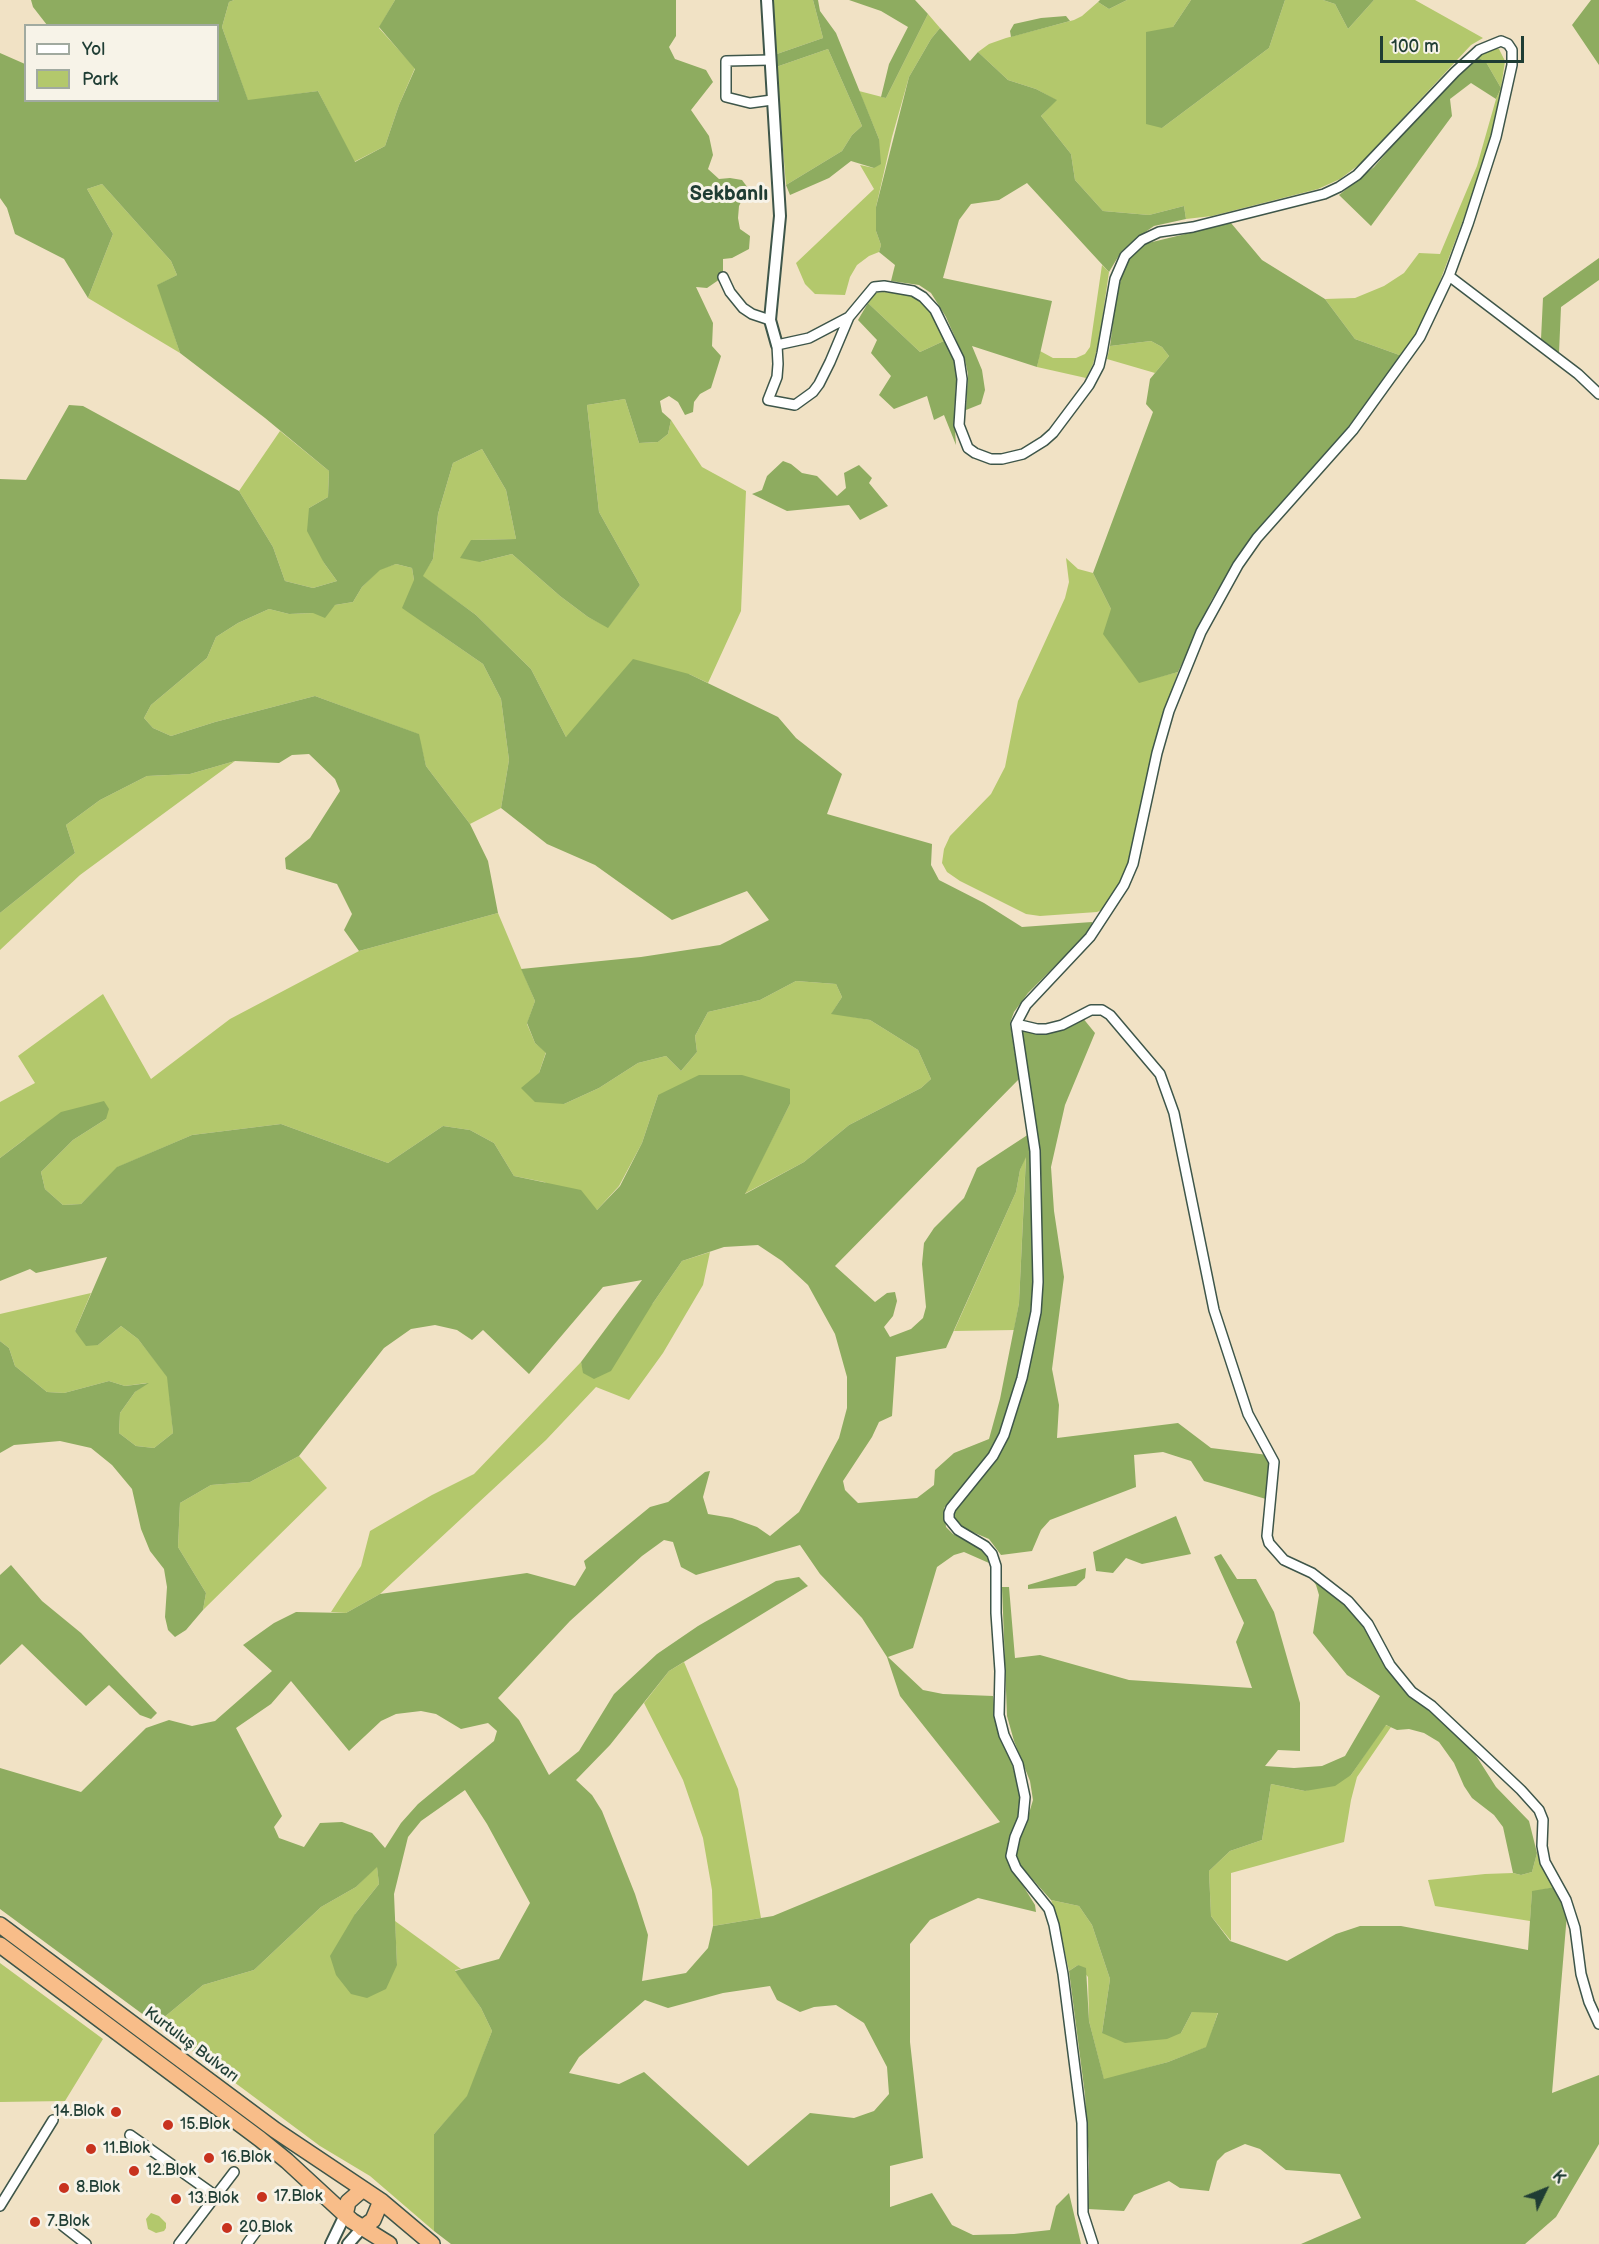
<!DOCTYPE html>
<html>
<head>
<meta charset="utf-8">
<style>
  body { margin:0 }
  #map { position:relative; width:1599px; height:2244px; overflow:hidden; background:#f1e2c5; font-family:"Balsamiq Sans",sans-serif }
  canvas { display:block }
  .legend { position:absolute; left:24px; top:24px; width:195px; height:78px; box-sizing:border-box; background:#f7f3e8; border:2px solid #a1aaa0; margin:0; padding:8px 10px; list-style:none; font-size:18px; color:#1f3d34 }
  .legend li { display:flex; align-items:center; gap:12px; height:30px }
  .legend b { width:30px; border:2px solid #a1aaa0 }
  .north { position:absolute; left:1515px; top:2160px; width:60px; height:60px; -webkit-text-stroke:4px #f7f3e8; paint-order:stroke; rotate:47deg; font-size:16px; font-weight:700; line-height:24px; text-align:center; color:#1f3d34 }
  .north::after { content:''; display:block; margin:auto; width:21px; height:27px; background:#1f3d34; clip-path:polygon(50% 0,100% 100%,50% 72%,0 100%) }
  .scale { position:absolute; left:1380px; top:36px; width:144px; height:27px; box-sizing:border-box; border:3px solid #1f3d34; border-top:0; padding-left:8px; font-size:18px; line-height:21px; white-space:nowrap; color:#1f3d34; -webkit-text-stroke:4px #f7f3e8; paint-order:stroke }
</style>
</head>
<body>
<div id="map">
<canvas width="1599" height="2244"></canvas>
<ul class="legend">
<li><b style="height:8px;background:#fff"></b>Yol</li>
<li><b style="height:16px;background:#b3c86c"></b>Park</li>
</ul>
<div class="north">K</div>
<div class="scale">100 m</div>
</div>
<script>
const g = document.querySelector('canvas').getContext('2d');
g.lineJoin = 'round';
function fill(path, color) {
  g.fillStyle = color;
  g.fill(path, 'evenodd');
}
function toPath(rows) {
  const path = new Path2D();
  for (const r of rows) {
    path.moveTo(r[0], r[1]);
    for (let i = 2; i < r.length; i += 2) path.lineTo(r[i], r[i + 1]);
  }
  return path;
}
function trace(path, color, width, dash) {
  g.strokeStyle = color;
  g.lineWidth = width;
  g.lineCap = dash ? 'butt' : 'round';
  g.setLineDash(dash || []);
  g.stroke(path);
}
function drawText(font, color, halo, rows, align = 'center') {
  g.font = font + ' "Balsamiq Sans",sans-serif';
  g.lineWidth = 6;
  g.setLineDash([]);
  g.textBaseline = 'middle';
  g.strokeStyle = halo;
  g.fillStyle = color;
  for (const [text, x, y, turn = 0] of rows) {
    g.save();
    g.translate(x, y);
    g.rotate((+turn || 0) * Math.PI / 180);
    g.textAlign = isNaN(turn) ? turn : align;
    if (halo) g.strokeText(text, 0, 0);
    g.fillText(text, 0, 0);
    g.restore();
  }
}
const green = toPath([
  [234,0,395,0,379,28,415,68,399,105,385,146,354,162,318,91,248,101,222,27,229,2],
  [773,0,813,0,823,38,774,55],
  [1127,0,1191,0,1173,27,1162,128,1269,48,1285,0,1323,0,1335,4,1348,29,1374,0,1415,0,1483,38,1471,45,1360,164,1340,179,1318,189,1212,216,1186,219,1184,206,1149,215,1103,211,1075,180,1071,154,1041,116,1056,100,1036,89,1008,80,978,52,989,44,1006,38,1074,20,1082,16,1098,2,1109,9],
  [928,14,940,28,931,39,909,77,892,137,876,207,876,231,881,245,879,252,869,256,857,265,850,277,845,295,815,294,805,284,796,263,874,189,860,165,874,168,879,139,859,91,886,98],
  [828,49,862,126,852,135,842,151,786,185,776,67],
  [1493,49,1499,49,1505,61,1501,88,1497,117,1470,202,1432,302,1417,333,1402,356,1355,339,1325,299,1355,298,1384,286,1404,273,1419,253,1440,254,1477,166,1496,99,1501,88,1486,62,1476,56],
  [102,184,171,261,177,275,158,285,180,353,88,298,113,234,87,189],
  [1102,265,1109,272,1099,341,1093,364,1086,378,1037,367,1040,351,1053,358,1076,358,1085,354,1090,347],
  [883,292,914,295,921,300,928,308,946,340,920,352,868,303,876,293],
  [1151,341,1162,347,1169,356,1155,373,1107,359,1110,346],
  [625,399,639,443,658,442,668,434,671,420,702,467,746,491,741,611,708,683,689,674,566,737,531,669,476,615,422,576,433,559,438,514,453,463,482,449,506,490,516,539,471,540,480,562,512,554,560,596,588,617,608,627,640,585,599,512,587,405],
  [280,431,329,471,328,497,309,508,324,563,337,581,313,588,285,581,273,547,239,491],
  [1066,558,1078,569,1093,573,1111,609,1139,682,1178,672,1158,731,1127,867,1112,898,1104,909,1097,912,1040,916,1026,914,960,881,947,872,942,863,944,849,950,836,991,794,1005,767,1018,701,1065,598,1069,582],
  [396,564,412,568,414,580,434,630,483,664,501,699,509,760,501,808,470,824,426,766,418,734,315,696,215,722,171,736,153,728,144,718,151,705,207,658,216,637,238,623,269,609,289,614,313,613,335,605,353,602,362,587,380,569],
  [235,761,80,875,0,950,0,913,75,853,66,825,100,800,147,776,190,774],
  [498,913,535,1001,527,1024,535,1043,546,1052,539,1073,564,1104,599,1088,638,1063,666,1056,681,1071,697,1052,695,1036,708,1012,760,1000,796,981,836,984,842,997,832,1013,870,1020,918,1050,931,1079,921,1088,849,1125,804,1162,744,1194,790,1104,790,1089,658,1095,642,1143,619,1186,597,1210,544,1182,514,1176,494,1143,470,1130,443,1126,388,1163,281,1124,192,1135,118,1167,81,1204,63,1205,45,1189,41,1172,73,1140,106,1119,25,1139,0,1158,0,1102,35,1083,18,1056,103,994,151,1079,230,1019,359,951],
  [1026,1155,1019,1303,1014,1330,954,1331,1016,1192,1020,1170],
  [710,1252,703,1285,663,1353,629,1400,596,1387,546,1440,380,1594,346,1613,331,1612,361,1566,370,1531,432,1495,474,1474,581,1362,584,1373,653,1303,682,1261],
  [91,1293,75,1331,98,1345,121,1326,138,1339,168,1377,173,1433,154,1448,136,1446,119,1433,120,1413,135,1392,147,1383,125,1386,109,1381,64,1393,47,1392,15,1366,9,1348,0,1341,0,1314],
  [299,1456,327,1488,203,1610,206,1593,178,1547,180,1503,211,1485,250,1482],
  [684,1662,738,1789,761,1918,713,1926,712,1890,703,1838,683,1780,644,1703,669,1671],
  [1385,1725,1391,1727,1357,1777,1351,1800,1344,1842,1231,1873,1231,1941,1211,1916,1209,1871,1230,1851,1262,1840,1271,1784,1305,1791,1351,1775],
  [1537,1853,1555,1887,1532,1892,1530,1921,1435,1906,1428,1880,1485,1874,1513,1873,1521,1875,1532,1872],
  [377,1866,379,1884,355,1914,397,1965,395,1921,461,1969,455,1970,481,2008,492,2031,468,2096,434,2134,434,2231,370,2176,320,2146,156,2024,203,1985,254,1970,321,1907,356,1887],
  [1051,1900,1079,1906,1092,1925,1110,1979,1102,2033,1181,2033,1192,2012,1218,2012,1207,2047,1168,2062,1104,2080,1089,2021,1088,1977,1078,1965,1069,1971,1057,1916],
  [0,1963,103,2039,65,2101,0,2102],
  [151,2213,159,2216,166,2223,166,2228,164,2231,156,2233,148,2229,146,2219]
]);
const forest = toPath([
  [31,0,234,0,229,2,222,27,248,100,318,91,355,162,385,146,399,105,415,69,379,27,395,0,676,0,676,36,669,47,675,59,706,70,713,82,691,110,709,136,713,155,708,169,719,179,730,178,742,180,748,188,739,206,738,218,740,229,750,236,749,249,732,258,723,259,723,277,707,288,696,287,713,323,712,346,721,356,711,388,700,394,694,402,693,412,685,415,678,402,669,396,660,401,662,412,671,420,668,434,658,442,639,443,625,399,587,405,599,512,640,585,608,628,588,617,560,596,512,554,480,562,460,558,471,540,516,539,506,490,482,449,453,463,438,514,433,559,423,576,476,615,531,669,566,737,633,659,689,674,778,717,796,738,842,774,827,814,932,844,931,865,939,880,984,903,1022,927,1092,922,1093,926,1085,936,1028,993,1014,1012,1010,1023,1019,1079,835,1266,875,1302,887,1293,895,1292,897,1301,893,1316,884,1327,890,1337,911,1329,923,1318,926,1307,922,1264,924,1243,934,1228,964,1198,977,1168,1029,1134,1031,1144,1033,1282,1030,1316,1019,1370,1010,1407,997,1440,986,1458,944,1508,946,1527,953,1534,981,1549,987,1556,989,1563,964,1552,954,1555,937,1567,913,1648,888,1657,923,1690,943,1694,993,1696,997,1729,1012,1764,1020,1793,1019,1816,1008,1842,1008,1853,1012,1868,1035,1905,1036,1912,978,1898,930,1920,910,1944,910,2042,923,2158,890,2166,890,2207,932,2193,952,2225,973,2235,1014,2234,1050,2230,1056,2206,1069,2193,1081,2244,451,2244,434,2231,434,2134,467,2096,492,2031,481,2008,455,1971,499,1959,530,1903,487,1824,465,1790,421,1821,408,1837,394,1894,397,1965,386,1989,367,1998,351,1994,336,1975,330,1956,355,1914,379,1884,377,1867,356,1887,321,1907,254,1970,203,1985,156,2024,0,1909,0,1768,81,1792,146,1728,169,1720,192,1726,215,1721,272,1671,243,1645,274,1623,296,1612,346,1613,380,1594,527,1573,575,1586,586,1568,584,1561,650,1507,668,1502,705,1472,710,1471,703,1497,708,1514,732,1518,757,1527,770,1536,799,1512,839,1438,847,1408,847,1377,835,1334,808,1285,782,1261,758,1245,724,1247,682,1261,653,1303,611,1371,594,1379,583,1373,581,1362,642,1280,603,1287,529,1374,483,1330,472,1340,457,1330,435,1325,411,1329,384,1348,299,1456,250,1482,211,1485,180,1503,178,1547,206,1593,203,1610,186,1630,175,1637,168,1630,165,1617,167,1587,164,1569,150,1551,141,1529,132,1489,112,1465,91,1448,60,1441,14,1445,0,1453,0,1341,9,1348,15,1366,47,1392,64,1393,109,1381,125,1386,149,1383,135,1392,120,1413,119,1433,136,1446,154,1448,173,1433,167,1377,138,1339,121,1326,98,1345,86,1346,75,1331,107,1257,36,1273,30,1269,0,1281,0,1158,61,1112,104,1101,109,1109,106,1119,73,1140,41,1172,45,1189,63,1205,81,1204,117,1167,192,1135,281,1124,388,1163,443,1126,470,1130,494,1143,514,1176,581,1190,597,1210,620,1186,642,1143,658,1095,699,1075,742,1075,790,1089,790,1104,745,1194,804,1162,849,1125,921,1088,931,1079,918,1050,870,1020,831,1014,842,997,836,984,796,981,760,1000,708,1012,695,1036,697,1052,681,1071,666,1056,638,1063,599,1088,564,1104,535,1102,521,1088,539,1073,546,1053,535,1043,527,1023,535,1001,521,969,641,957,720,945,769,920,747,891,672,920,595,865,547,844,501,808,509,760,501,699,483,664,402,608,414,580,412,568,396,564,380,570,362,587,353,602,335,605,325,618,313,613,289,614,269,609,238,623,216,637,207,658,151,705,144,718,153,728,171,736,215,722,315,696,419,734,426,766,470,824,488,861,498,913,359,951,344,930,352,914,337,884,286,869,285,858,310,838,340,791,335,779,309,754,292,755,279,763,235,761,190,774,147,776,100,800,66,825,75,853,0,913,0,479,26,480,69,405,83,406,239,491,273,547,285,581,313,588,337,581,324,563,307,531,309,508,328,497,329,471,265,418,180,353,157,285,177,275,171,261,102,184,87,189,113,234,88,298,64,259,15,234,7,208,0,198,0,53,25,64,26,100,218,100,218,26,47,25,33,7],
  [1026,1157,1019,1303,1000,1399,989,1439,954,1453,935,1470,934,1485,917,1498,858,1503,845,1490,843,1481,872,1437,879,1422,892,1416,896,1357,946,1348,1016,1192,1020,1170],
  [664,1540,673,1542,681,1567,696,1575,800,1545,820,1574,862,1618,887,1657,900,1696,1000,1822,773,1916,713,1926,708,1948,686,1973,642,1981,648,1935,635,1894,602,1811,592,1795,576,1780,610,1745,669,1671,808,1586,799,1577,776,1581,698,1626,657,1654,614,1694,579,1751,549,1775,519,1720,498,1698,570,1621,642,1556],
  [291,1681,349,1751,381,1721,396,1714,421,1711,436,1714,461,1729,488,1723,497,1731,494,1741,418,1804,401,1823,385,1848,372,1833,342,1822,320,1823,304,1847,279,1838,274,1827,282,1816,236,1728,271,1704],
  [770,1986,777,2000,800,2012,814,2007,836,2005,864,2023,887,2067,889,2094,874,2111,854,2118,810,2113,748,2166,644,2072,619,2084,569,2073,579,2057,645,2000,668,2008,723,1993],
  [813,0,818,0,820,11,836,33,879,139,881,164,874,168,851,161,829,178,790,195,786,185,842,151,852,135,862,126,828,49,776,67,774,55,823,38],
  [849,0,915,0,928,14,886,98,881,97,889,64,908,27,881,11],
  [1100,0,1127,0,1109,9,1098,2],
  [1191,0,1285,0,1269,48,1162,128,1146,124,1146,32,1173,27],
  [1323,0,1374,0,1348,29,1335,4],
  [1591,0,1599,0,1599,65,1572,25],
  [1066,16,1070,21,1011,37,1010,31,1014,24,1041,18],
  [940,28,970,61,978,52,1008,80,1036,89,1057,100,1041,116,1071,154,1075,180,1103,211,1149,215,1184,206,1186,219,1154,226,1138,237,1121,252,1109,272,1027,183,999,200,971,204,959,220,943,278,1052,301,1037,367,972,346,982,370,985,390,981,404,966,410,968,374,965,360,946,317,931,293,919,285,891,281,895,265,879,252,881,245,876,231,876,207,909,77,931,39],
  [1476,56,1486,62,1501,88,1496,99,1471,83,1450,99,1452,116,1371,226,1339,195,1374,167,1422,112],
  [1231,223,1262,260,1325,299,1355,339,1402,356,1345,431,1264,522,1239,555,1211,601,1178,672,1139,683,1103,634,1111,609,1093,573,1153,412,1146,404,1150,379,1169,356,1162,347,1151,341,1110,346,1116,299,1123,271,1132,255,1144,244],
  [1599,258,1599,280,1561,307,1559,353,1541,339,1543,298],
  [868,303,920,352,946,340,957,368,954,415,956,445,944,415,934,420,927,396,894,409,879,395,891,376,871,353,877,340,858,320],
  [783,461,791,464,802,473,817,476,837,496,846,488,844,473,859,465,872,478,869,483,888,506,860,520,849,505,787,511,752,494,762,490,767,476],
  [1082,1017,1095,1033,1065,1105,1051,1167,1054,1211,1064,1277,1052,1369,1059,1405,1057,1438,1178,1423,1211,1448,1268,1455,1270,1467,1266,1499,1204,1481,1191,1461,1163,1452,1134,1455,1136,1487,1050,1520,1041,1530,1032,1551,1001,1555,989,1539,963,1528,959,1524,955,1518,955,1511,996,1461,1009,1434,1038,1331,1042,1269,1041,1170,1033,1100,1021,1029,1041,1033],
  [1176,1516,1191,1554,1142,1564,1126,1558,1113,1573,1096,1571,1093,1552],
  [1221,1554,1237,1579,1256,1579,1274,1612,1300,1703,1300,1751,1278,1750,1265,1766,1294,1768,1322,1766,1345,1756,1380,1696,1347,1675,1313,1633,1319,1595,1316,1585,1312,1579,1348,1607,1366,1626,1389,1672,1403,1689,1432,1712,1475,1754,1496,1787,1529,1821,1537,1853,1532,1872,1521,1875,1513,1873,1503,1827,1494,1815,1472,1798,1464,1786,1454,1763,1439,1742,1424,1733,1409,1729,1397,1730,1386,1725,1351,1775,1335,1786,1305,1791,1271,1784,1262,1840,1230,1851,1209,1871,1211,1916,1230,1941,1287,1961,1336,1934,1360,1926,1401,1926,1528,1950,1532,1891,1555,1887,1567,1914,1552,2093,1599,2075,1599,2144,1556,2217,1525,2244,1301,2244,1361,2218,1340,2174,1286,2170,1260,2149,1245,2144,1225,2153,1217,2161,1209,2191,1180,2188,1169,2181,1134,2195,1124,2211,1088,2209,1089,2163,1085,2095,1069,1971,1078,1965,1086,1968,1089,2021,1104,2079,1168,2062,1206,2047,1218,2013,1192,2012,1181,2033,1167,2039,1125,2043,1102,2033,1110,1979,1092,1925,1079,1906,1051,1900,1019,1864,1016,1854,1018,1841,1027,1820,1033,1800,1030,1781,1014,1741,1007,1716,1002,1587,1009,1587,1015,1658,1040,1655,1129,1680,1252,1688,1236,1642,1244,1623,1214,1557],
  [11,1565,42,1601,81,1633,157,1713,151,1719,140,1715,109,1685,86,1706,22,1644,0,1665,0,1575],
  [1086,1568,1085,1578,1076,1586,1028,1589,1028,1585]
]);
const minor = toPath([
  [770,60,726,61,726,97,750,103,772,100],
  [1449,276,1578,374,1599,394],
  [723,277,730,292,743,308,752,314,770,320],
  [849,317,830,362,819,384,813,392,795,405,768,400,777,377,778,364,777,345,809,338,849,317,874,287,884,286,913,291,923,297,935,310,959,359,962,379,959,425,968,448,975,453,991,459,1002,459,1023,454,1044,441,1053,433,1089,385,1099,366,1102,353,1115,279,1125,256,1142,240,1159,232,1193,227,1324,194,1339,187,1357,175,1455,72,1479,50,1501,41,1508,44,1512,50,1512,65,1496,137,1468,224,1449,276,1420,337,1353,430,1257,538,1238,565,1201,632,1169,711,1157,753,1133,864,1124,885,1090,937,1026,1005,1016,1024,1035,1151,1038,1282,1036,1312,1022,1378,1004,1435,993,1456,951,1508,949,1513,949,1519,958,1530,985,1546,992,1554,996,1566,996,1613,1000,1671,999,1715,1004,1735,1018,1764,1025,1797,1023,1818,1015,1837,1011,1856,1016,1868,1049,1909,1054,1925,1063,1974,1082,2123,1083,2213,1093,2244],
  [1016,1024,1037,1029,1046,1029,1062,1025,1091,1010,1102,1010,1110,1015,1160,1074,1174,1113,1214,1310,1248,1414,1274,1462,1267,1536,1269,1543,1284,1560,1312,1573,1348,1601,1368,1624,1390,1665,1412,1692,1432,1706,1521,1790,1539,1810,1543,1820,1542,1846,1545,1862,1566,1900,1575,1928,1581,1974,1589,2002,1599,2024],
  [130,2135,216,2196],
  [0,2206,53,2120],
  [63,2226,86,2244],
  [179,2244,234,2172],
  [247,2244,258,2229]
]);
const tertiary = toPath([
  [767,0,780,216,770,320,777,345],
  [331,2244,345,2215],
  [348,2244,362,2228]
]);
const trunk = toPath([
  [0,1925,275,2130,381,2201,432,2244],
  [0,1945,260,2139,287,2161,352,2221,389,2244],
  [345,2215,348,2202,363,2189],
  [362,2228,373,2220,381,2201]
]);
const markers = [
  [116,2112,6,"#c8321e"],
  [168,2125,6,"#c8321e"],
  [91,2149,6,"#c8321e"],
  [209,2158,6,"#c8321e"],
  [134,2171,6,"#c8321e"],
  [64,2188,6,"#c8321e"],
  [262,2197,6,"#c8321e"],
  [176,2199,6,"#c8321e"],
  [35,2222,6,"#c8321e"],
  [227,2228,6,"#c8321e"]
];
const streetNames = [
  ["Kurtuluş Bulvarı",191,2045,37]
];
const poiNames = [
  ["14.Blok",104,2112,"right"],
  ["15.Blok",180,2125],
  ["11.Blok",103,2149],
  ["16.Blok",221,2158],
  ["12.Blok",146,2171],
  ["8.Blok",76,2188],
  ["17.Blok",274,2197],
  ["13.Blok",188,2199],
  ["7.Blok",47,2222],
  ["20.Blok",239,2228]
];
const quarterNames = [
  ["Sekbanlı",729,195]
];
fill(green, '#b3c86c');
fill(forest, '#8eac60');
trace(minor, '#3e564a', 12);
trace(tertiary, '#3e564a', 14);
trace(trunk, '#3e564a', 18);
trace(minor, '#fff', 9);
trace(tertiary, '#fff', 10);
trace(trunk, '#f8bd89', 15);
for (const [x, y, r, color] of markers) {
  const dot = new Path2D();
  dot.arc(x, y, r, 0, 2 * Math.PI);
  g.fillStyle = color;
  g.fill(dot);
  trace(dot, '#f7f3e8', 2);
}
drawText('16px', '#1f3d34', '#f7f3e8', streetNames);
drawText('16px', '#1f3d34', '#f7f3e8', poiNames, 'left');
drawText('bold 20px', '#1f3d34', '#f7f3e8', quarterNames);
</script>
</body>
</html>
